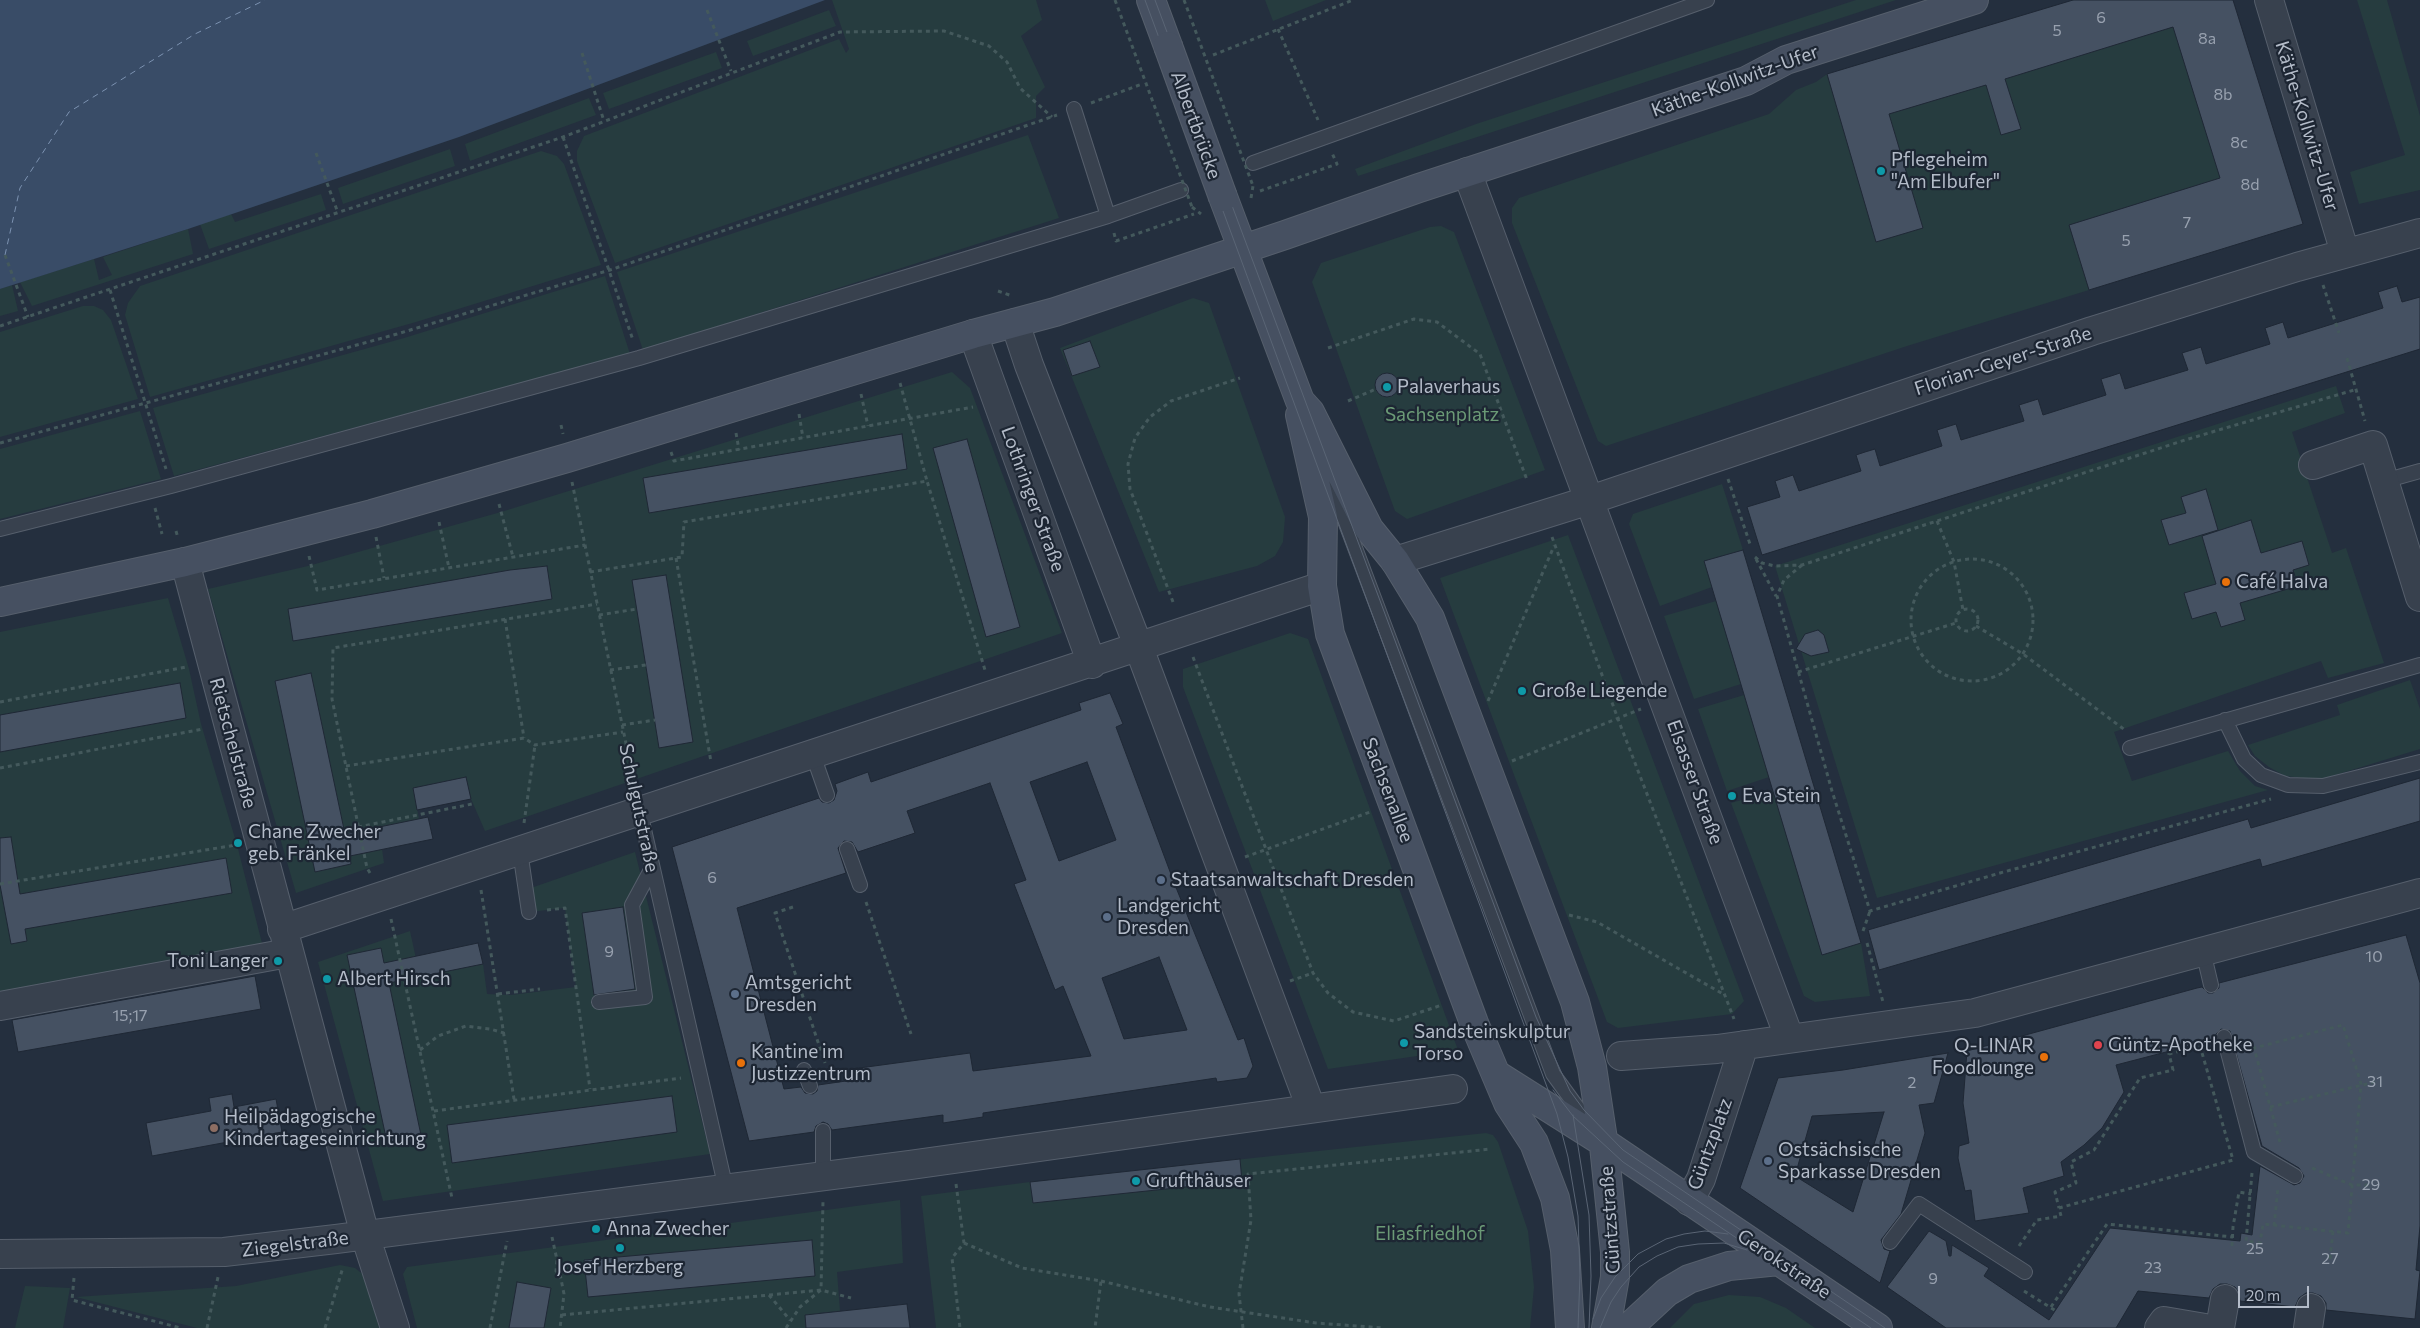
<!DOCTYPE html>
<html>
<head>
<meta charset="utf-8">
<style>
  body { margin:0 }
  #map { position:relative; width:2420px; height:1328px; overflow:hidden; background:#242f3e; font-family:Commissioner,sans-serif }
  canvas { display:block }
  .scale { position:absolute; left:2238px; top:1286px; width:71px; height:22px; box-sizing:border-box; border:2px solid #b4bcc9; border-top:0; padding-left:6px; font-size:15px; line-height:18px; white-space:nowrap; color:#b4bcc9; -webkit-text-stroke:4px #1d2633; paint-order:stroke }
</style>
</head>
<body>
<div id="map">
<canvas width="2420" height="1328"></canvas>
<div class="scale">20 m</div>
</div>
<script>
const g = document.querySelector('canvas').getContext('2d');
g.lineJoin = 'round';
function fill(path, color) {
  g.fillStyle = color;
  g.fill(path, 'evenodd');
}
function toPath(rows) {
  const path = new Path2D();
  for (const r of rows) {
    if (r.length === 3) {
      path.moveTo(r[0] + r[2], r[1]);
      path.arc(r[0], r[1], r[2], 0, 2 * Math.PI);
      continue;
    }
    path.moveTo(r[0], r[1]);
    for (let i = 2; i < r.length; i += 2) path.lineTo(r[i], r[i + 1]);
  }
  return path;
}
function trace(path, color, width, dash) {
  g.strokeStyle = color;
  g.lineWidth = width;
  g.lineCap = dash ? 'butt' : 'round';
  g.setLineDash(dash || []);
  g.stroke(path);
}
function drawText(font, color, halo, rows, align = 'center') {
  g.font = font + ' Commissioner,sans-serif';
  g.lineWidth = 4.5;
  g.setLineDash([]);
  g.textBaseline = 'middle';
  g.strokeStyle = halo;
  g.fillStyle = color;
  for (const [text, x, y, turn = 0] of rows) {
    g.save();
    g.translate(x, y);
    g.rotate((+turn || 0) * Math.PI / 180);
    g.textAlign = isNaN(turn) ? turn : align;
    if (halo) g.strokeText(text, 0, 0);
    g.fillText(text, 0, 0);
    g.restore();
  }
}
const green = toPath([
  [832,0,1036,0,1042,20,1021,36,1045,87,1036,96,1036,118,615,263,577,161,577,151,584,136,839,39,846,53,849,49],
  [1265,0,1326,0,1273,21],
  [1856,0,1896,0,1358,176,1355,169,1476,124],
  [2357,0,2387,0,2420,116,2420,190,2359,204,2350,172,2405,155],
  [829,10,836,26,753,56,747,41],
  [2173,27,2220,178,2069,225,2089,290,1907,346,1606,446,1598,441,1512,223,1512,208,1519,198,1769,114,1796,90,1816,82,1827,74,1876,241,1889,114],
  [716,52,722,68,609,109,603,93],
  [589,98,596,115,470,161,465,144],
  [1028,135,1059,218,643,350,617,272],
  [450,149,455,166,343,204,338,188],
  [541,151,557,156,564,164,601,265,416,322,150,397,125,315,128,303,140,286],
  [321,194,326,210,209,249,200,224,231,214,235,222],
  [1441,226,1454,232,1545,470,1407,519,1395,511,1312,282,1321,263,1430,227],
  [188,229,193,254,32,306,20,282,94,259,99,280,112,275,103,257],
  [605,276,630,354,174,476,153,408,404,338],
  [12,285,18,311,0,316,0,289],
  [1193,298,1209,303,1285,517,1283,542,1275,556,1257,566,1159,592,1060,348],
  [83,306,94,306,103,310,111,320,138,399,0,437,0,332],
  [952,372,970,388,1062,633,485,831,471,799,466,777,413,788,419,819,379,850,382,849,384,863,296,893,208,589,308,566,501,512],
  [2336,386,2345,413,2292,432,2332,553,2346,548,2384,663,2328,678,2321,661,2114,732,2132,781,2228,751,2240,771,2255,786,2268,790,1877,898,1775,566],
  [140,411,161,479,0,519,0,449],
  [1722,484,1743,550,1704,561,1712,587,1660,606,1629,524,1633,514],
  [1568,535,1744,1001,1732,1014,1618,1028,1607,1022,1440,578],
  [168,598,189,669,201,724,237,845,263,947,0,996,0,632],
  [1716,601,1741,684,1694,699,1664,616],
  [1290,633,1308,639,1458,1050,1328,1069,1183,687,1183,669],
  [2410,680,2420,709,2420,749,2319,780,2285,776,2269,767,2255,756,2248,745,2340,715,2337,705],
  [1744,695,1769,777,1727,791,1698,709],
  [1773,791,1822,955,1861,943,1870,996,1815,1002,1804,996,1731,803],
  [635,852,710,1154,383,1201,318,962,410,931,420,977,483,964,487,994,511,995,576,987,565,908,529,912,525,890],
  [1486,1133,1493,1135,1498,1142,1528,1231,1534,1287,1530,1328,936,1328,921,1196,1030,1182],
  [900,1200,903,1263,837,1272,840,1311,819,1313,821,1328,417,1328,403,1274,407,1267],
  [340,1265,355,1268,365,1276,379,1328,197,1328,76,1297,236,1286],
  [25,1286,70,1288,63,1328,15,1328],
  [1729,1295,1760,1297,1786,1308,1815,1328,1670,1328,1694,1304]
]);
const water = toPath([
  [0,0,825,0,459,137,188,229,0,289]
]);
const ferry = toPath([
  [5,255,20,188,69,112,195,34,265,0]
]);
const building = toPath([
  [2073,0,2233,0,2303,224,2089,290,2069,225,2220,178,2173,27,2005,79,2021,129,2001,135,1986,85,1889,114,1923,228,1876,242,1827,74,2073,0],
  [2397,286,2402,302,2420,297,2420,349,1762,555,1747,507,1780,497,1775,481,1793,475,1799,491,1861,471,1856,455,1865,452,1875,449,1880,466,1942,446,1937,430,1956,424,1961,440,2024,421,2019,405,2038,399,2043,415,2106,395,2101,379,2111,376,2120,373,2125,389,2188,370,2182,353,2201,347,2206,364,2270,344,2265,328,2283,322,2288,338,2383,308,2378,292,2397,286],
  [1090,341,1100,367,1072,376,1063,350,1090,341],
  [1387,385,12],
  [902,434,907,469,649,513,643,478,902,434],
  [967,439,1020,627,986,637,933,448,967,439],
  [2206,489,2218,530,2169,545,2161,520,2186,513,2181,497,2206,489],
  [2251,520,2261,553,2302,541,2309,565,2293,570,2298,586,2240,603,2245,620,2221,627,2216,612,2192,619,2184,593,2216,584,2202,536,2251,520],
  [1743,550,1861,943,1822,955,1704,561,1743,550],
  [547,566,552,599,293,641,288,609,510,570,547,566],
  [666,575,693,742,659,748,632,580,666,575],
  [1818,630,1824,635,1829,652,1811,656,1796,649,1805,634,1818,630],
  [311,673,345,834,428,817,433,839,350,856,351,864,315,872,275,681,311,673],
  [180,683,186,718,0,752,0,715,180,683],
  [1110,693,1123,724,1116,727,1175,885,1238,1040,1244,1038,1253,1066,1247,1078,1217,1082,1216,1078,983,1113,983,1117,943,1123,943,1115,832,1130,828,1124,823,1122,816,1126,814,1132,749,1141,672,847,819,798,822,802,829,803,834,800,837,791,835,784,868,772,871,782,1081,710,1079,703,1110,693],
  [1087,762,1116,840,1059,861,1030,782,1087,762],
  [990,783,1026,880,1014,884,1055,990,1063,986,1091,1056,973,1071,970,1053,852,1069,853,1080,818,1085,817,1091,813,1094,805,1093,801,1087,784,1089,737,908,846,873,838,848,844,841,852,842,858,852,915,833,907,811,990,783],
  [1159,957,1187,1030,1124,1039,1102,978,1159,957],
  [466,777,471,799,417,810,413,788,466,777],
  [2420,778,2420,821,2262,867,2260,859,1879,970,1868,930,2248,819,2251,828,2420,778],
  [11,837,20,894,226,858,232,893,25,929,27,941,11,944,0,885,0,838,11,837],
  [623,907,635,989,594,995,582,913,623,907],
  [2406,935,2420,983,2420,1226,2416,1270,2420,1271,2415,1319,2326,1310,2326,1303,2321,1296,2313,1293,2306,1293,2299,1298,2295,1307,2240,1301,2239,1293,2235,1287,2227,1284,2220,1284,2213,1289,2209,1298,2138,1291,2116,1328,1946,1328,1887,1287,1929,1231,1946,1241,1949,1256,1951,1256,1952,1245,1989,1268,1984,1276,2049,1320,2110,1228,2240,1241,2241,1233,2252,1235,2260,1166,2294,1185,2300,1183,2304,1176,2299,1168,2262,1146,2230,1031,2221,1029,2216,1034,2216,1039,2116,1065,2124,1092,2102,1128,2084,1145,2061,1162,2064,1176,2023,1188,2029,1213,1975,1221,1971,1190,1965,1191,1958,1158,1959,1146,1969,1143,1963,1103,1967,1051,2197,988,2202,987,2208,993,2213,993,2219,988,2219,983,2406,935],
  [478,943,483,964,389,983,422,1140,388,1147,347,955,381,948,384,963,478,943],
  [255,976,261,1009,18,1052,12,1020,255,976],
  [1948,1053,1934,1103,1919,1105,1925,1133,1901,1214,1881,1240,1884,1249,1890,1251,1880,1283,1740,1188,1778,1078,1843,1070,1948,1053],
  [1884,1112,1853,1212,1795,1176,1812,1116,1884,1112],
  [232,1094,234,1107,276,1099,282,1132,152,1156,146,1123,211,1111,209,1098,232,1094],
  [672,1096,677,1132,452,1163,447,1125,672,1096],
  [1240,1159,1242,1181,1033,1203,1030,1182,1240,1159],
  [812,1240,815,1276,588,1297,584,1260,812,1240],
  [517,1282,551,1288,544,1328,509,1328,517,1282],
  [907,1304,910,1328,806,1328,805,1315,907,1304]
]);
const path = toPath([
  [707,10,731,71],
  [1278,29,1318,120],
  [582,53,604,121],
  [1213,55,1353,0],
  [1091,103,1142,84],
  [563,137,633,340],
  [316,153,338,213],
  [1260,191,1337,164,1332,153],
  [1251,198,1253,186],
  [1192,207,1201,214],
  [1114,233,1116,241,1194,214],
  [5,255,28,317],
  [2323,285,2339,333],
  [110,290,166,469],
  [998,291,1012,296],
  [0,326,563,137,840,32,944,31,989,46,1007,62,1020,88,1052,117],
  [1328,348,1414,319,1437,322,1480,354,1527,480],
  [2347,358,2365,421],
  [900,383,927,481],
  [861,394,868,426],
  [1348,401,1376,389],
  [799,414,803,438],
  [561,425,563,434],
  [736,433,739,450],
  [0,443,397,334,610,270,1057,115],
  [671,452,674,461,973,407],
  [1728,479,1751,547],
  [572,482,635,787],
  [499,504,513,557],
  [155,508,162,534],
  [1937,521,1954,562,1963,610],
  [439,522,449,568],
  [176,531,178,538],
  [376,537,384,578],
  [1552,537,1618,719,1734,1019],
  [309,556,317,590,585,545],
  [1755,557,1762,563,1775,566,1802,565,2185,440,2354,390],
  [676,558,711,762],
  [1756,559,1776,596],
  [1972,620,61],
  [1802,565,1784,580,1777,596,1832,791,1870,911,2000,873,2271,799],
  [590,572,682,557,684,522,927,481,985,670],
  [1173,602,1130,489,1128,464,1135,438,1150,417,1171,401,1240,378],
  [1967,620,11],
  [599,615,637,609],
  [505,619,524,738],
  [1976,626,2023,654,2125,730],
  [1193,657,1313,973,1328,993,1353,1012,1394,1021,1442,1005],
  [610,670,646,665],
  [1798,672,1956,623],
  [1488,701,1554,546],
  [0,702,186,667],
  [622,725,655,720],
  [1512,761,1641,709],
  [346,766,524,738,535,745,623,732],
  [0,768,203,729],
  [524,823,535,745],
  [358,827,472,804],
  [1245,857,1370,812],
  [370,873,367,868,332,699,333,648,597,604],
  [0,884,236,845],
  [1175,885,1197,876],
  [481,890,514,1099],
  [866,902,911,1034],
  [793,907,775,913,825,1063],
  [547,910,565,908,590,1089],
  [1569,915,1597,922,1723,994],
  [391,919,452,1198],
  [1863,931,1870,911],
  [1867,943,1883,1002],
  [1290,981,1313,973],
  [498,994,540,989],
  [420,1050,438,1036,466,1026,490,1029,504,1033],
  [2270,1107,2375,1082],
  [434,1111,681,1078],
  [2312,1168,2352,1185,2371,1185],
  [2252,1173,2246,1241,2260,1243,2263,1224,2348,1233,2361,1084,2343,1025,2254,1048,2281,1146],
  [956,1184,964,1243,952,1258,960,1328],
  [2274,1226,2278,1187],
  [552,1237,557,1260,556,1271,560,1274,564,1294,560,1328],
  [964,1243,1022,1268,1101,1281,1095,1328],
  [2019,1246,2037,1220,2061,1216,2059,1208,2233,1160,2200,1046,2169,1054,2173,1070,2140,1078,2094,1150,2071,1162,2076,1183,2055,1192,2059,1208],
  [2232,1246,2233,1227,2239,1192,2251,1194],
  [2330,1259,2333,1231],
  [557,1261,560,1274],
  [74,1278,72,1300,181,1328],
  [1101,1281,1210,1307,1316,1323,1384,1328],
  [2024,1291,2056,1311],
  [769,1295,790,1320],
  [2051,1307,2107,1224,2233,1237],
  [562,1315,821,1290,851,1298],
  [207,1328,218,1277],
  [325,1328,343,1267],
  [490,1328,507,1241],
  [786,1328,800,1307,821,1290,823,1201],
  [1243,1328,1239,1294,1251,1220,1248,1174,1491,1149]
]);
const lane = toPath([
  [1253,163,1707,0],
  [1108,216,1181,190],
  [1325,468,1553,1074,1590,1125],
  [2384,481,2420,471],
  [0,529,171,486,639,358,1108,216,1074,109],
  [2225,720,2244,759,2261,775,2288,785,2323,786,2420,762],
  [2130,748,2420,665],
  [813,755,827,795],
  [640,812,726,1189],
  [847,849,860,885],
  [520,851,529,912],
  [2203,951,2211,985],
  [599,1002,645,997,632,905,652,868],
  [2224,1037,2254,1152,2295,1176],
  [804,1070,810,1086],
  [823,1176,823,1131],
  [1890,1242,1919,1204,2025,1272]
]);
const street = toPath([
  [2269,0,2345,253],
  [1467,172,1789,1037],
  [1015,323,1029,365,1139,648,1311,1108],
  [973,334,1092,664],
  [2313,465,2373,445,2420,597],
  [1395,561,1590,500,2092,331,2297,267,2420,233],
  [185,562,365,1235,395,1328],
  [282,929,1322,586],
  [0,1006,288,953],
  [1621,1056,1717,1049,1975,1013,2420,893],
  [1689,1201,1701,1179,1744,1045],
  [0,1254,224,1252,336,1239,910,1165,1453,1089],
  [2159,1328,2164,1321,2205,1328],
  [2220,1328,2225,1299],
  [2308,1328,2311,1308]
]);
const secondary = toPath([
  [1151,0,1168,46],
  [1223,197,1300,401,1310,412,1369,529,1395,561,1430,618,1575,1002,1592,1067,1604,1146,1615,1252,1615,1277,1606,1328],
  [1300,415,1323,517,1322,586,1330,634,1474,1023,1508,1103,1534,1143,1555,1198,1565,1250,1570,1328],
  [0,602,185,562,372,514,567,458,973,334,1055,312,1285,235,1419,188,1746,81,1786,60,1974,0],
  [1497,1075,1603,1142,1878,1328],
  [1628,1328,1667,1292,1689,1279,1729,1266,1779,1261]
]);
const tram = toPath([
  [1145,0,1557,1114,1568,1157,1578,1216,1580,1275,1578,1328],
  [1155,0,1536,1017,1570,1091,1584,1110,1623,1150,1885,1328],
  [1553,1090,1573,1116,1623,1162,1871,1328],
  [1573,1115,1589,1215,1591,1276,1589,1328],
  [1593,1319,1601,1298,1615,1277,1638,1254,1666,1239,1684,1234,1705,1231,1728,1234],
  [1600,1328,1611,1302,1621,1287,1639,1267,1657,1256,1678,1247,1698,1244,1724,1243,1747,1250]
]);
const pathBridge = toPath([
  [1115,0,1192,207],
  [1184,0,1253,186]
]);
const secondaryBridge = toPath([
  [1168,46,1223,197]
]);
const markers = [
  [1881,171,5,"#0f9aa8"],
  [1387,387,5,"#0f9aa8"],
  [2226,582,5,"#e8710a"],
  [1522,691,5,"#0f9aa8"],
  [1732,796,5,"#0f9aa8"],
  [238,843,5,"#0f9aa8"],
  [1161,880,5,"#5c6f8a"],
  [1107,917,5,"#5c6f8a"],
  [278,961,5,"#0f9aa8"],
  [327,979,5,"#0f9aa8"],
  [735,994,5,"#5c6f8a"],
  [1404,1043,5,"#0f9aa8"],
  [2098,1045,5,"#e0444e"],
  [2044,1057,5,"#e8710a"],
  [741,1063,5,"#e8710a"],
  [214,1128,5,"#8d6e63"],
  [1768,1161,5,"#5c6f8a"],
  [1136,1181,5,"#0f9aa8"],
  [596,1229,5,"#0f9aa8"],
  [620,1248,5,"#0f9aa8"]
];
const numberNames = [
  ["6",2101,18],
  ["5",2057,31],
  ["8a",2207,39],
  ["8b",2223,95],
  ["8c",2239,143],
  ["8d",2250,185],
  ["7",2187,223],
  ["5",2126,241],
  ["6",712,878],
  ["9",609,952],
  ["10",2374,957],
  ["15;17",130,1016],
  ["31",2375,1082],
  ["2",1912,1083],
  ["29",2371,1185],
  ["25",2255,1249],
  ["27",2330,1259],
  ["23",2153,1268],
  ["9",1933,1279]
];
const streetNames = [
  ["Käthe-Kollwitz-Ufer",1735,81,-20],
  ["Albertbrücke",1196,125,70],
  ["Käthe-Kollwitz-Ufer",2307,126,73],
  ["Florian-Geyer-Straße",2003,361,-18],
  ["Lothringer Straße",1033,499,70],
  ["Rietschelstraße",233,743,75],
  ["Elsasser Straße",1695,782,70],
  ["Sachsenallee",1388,790,69],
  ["Schulgutstraße",639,808,78],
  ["Güntzplatz",1710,1144,-70],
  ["Güntzstraße",1610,1220,-94],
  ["Ziegelstraße",295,1244,-7],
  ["Gerokstraße",1784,1264,34]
];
const poiNames = [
  ["Pflegeheim",1891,160],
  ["\"Am Elbufer\"",1891,182],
  ["Palaverhaus",1397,387],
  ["Café Halva",2236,582],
  ["Große Liegende",1532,691],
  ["Eva Stein",1742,796],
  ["Chane Zwecher",248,832],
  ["geb. Fränkel",248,854],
  ["Staatsanwaltschaft Dresden",1171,880],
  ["Landgericht",1117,906],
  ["Dresden",1117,928],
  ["Toni Langer",268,961,"right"],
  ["Albert Hirsch",337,979],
  ["Amtsgericht",745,983],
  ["Dresden",745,1005],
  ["Sandsteinskulptur",1414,1032],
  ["Torso",1414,1054],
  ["Güntz-Apotheke",2108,1045],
  ["Q-LINAR",2034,1046,"right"],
  ["Foodlounge",2034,1068,"right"],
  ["Kantine im",751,1052],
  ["Justizzentrum",751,1074],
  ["Heilpädagogische",224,1117],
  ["Kindertageseinrichtung",224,1139],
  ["Ostsächsische",1778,1150],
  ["Sparkasse Dresden",1778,1172],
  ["Grufthäuser",1146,1181],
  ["Anna Zwecher",606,1229],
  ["Josef Herzberg",620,1267,"center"]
];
const parkNames = [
  ["Sachsenplatz",1442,415],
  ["Eliasfriedhof",1430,1234]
];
fill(green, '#263c3f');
fill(water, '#394c67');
trace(ferry, '#7c92b1', 1, [6, 5]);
fill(building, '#455162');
trace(building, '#1f2835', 1);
trace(lane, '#565f6c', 16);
trace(street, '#565f6c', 30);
trace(secondary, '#565f6c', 30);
trace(path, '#44595c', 3, [4, 4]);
trace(lane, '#38414e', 14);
trace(street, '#38414e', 28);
trace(secondary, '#465061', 28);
trace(tram, '#5a6575', 1);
trace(secondaryBridge, '#565f6c', 30, []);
trace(pathBridge, '#44595c', 3, [4, 4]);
trace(secondaryBridge, '#465061', 28);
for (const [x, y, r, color] of markers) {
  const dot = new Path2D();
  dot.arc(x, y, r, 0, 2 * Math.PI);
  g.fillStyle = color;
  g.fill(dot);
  trace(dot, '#1d2633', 2);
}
drawText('16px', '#98a1af', null, numberNames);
drawText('19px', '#b4bcc9', '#1d2633', streetNames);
drawText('19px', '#b4bcc9', '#1d2633', poiNames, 'left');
drawText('19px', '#6b9a76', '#1d2633', parkNames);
</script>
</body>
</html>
